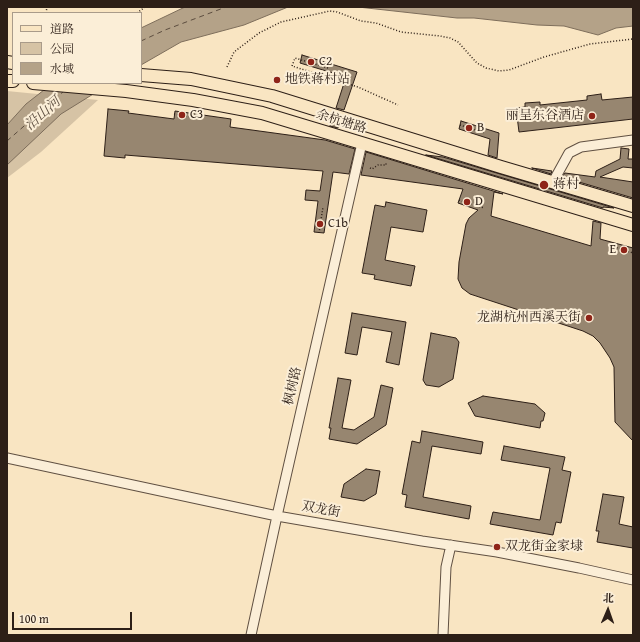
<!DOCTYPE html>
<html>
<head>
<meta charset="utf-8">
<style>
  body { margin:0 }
  #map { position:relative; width:640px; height:642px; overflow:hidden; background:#f9e5c2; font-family:"Gentium Book Plus","Noto Serif SC",serif }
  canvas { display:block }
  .frame { position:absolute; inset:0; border:8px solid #2d1f17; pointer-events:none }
  .legend { position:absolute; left:12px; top:12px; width:130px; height:72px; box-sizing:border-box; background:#fbeed7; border:1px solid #a99b8a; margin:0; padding:5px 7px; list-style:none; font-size:12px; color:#2d1f17 }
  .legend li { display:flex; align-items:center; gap:8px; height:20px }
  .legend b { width:20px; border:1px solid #a99b8a }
  .north { position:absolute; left:588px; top:590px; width:40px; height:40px; -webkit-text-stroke:3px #fbeed7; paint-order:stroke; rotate:2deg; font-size:11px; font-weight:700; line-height:16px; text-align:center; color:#2d1f17 }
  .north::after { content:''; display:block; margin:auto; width:14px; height:18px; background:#2d1f17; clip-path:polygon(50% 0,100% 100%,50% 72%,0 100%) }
  .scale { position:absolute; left:12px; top:612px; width:120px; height:18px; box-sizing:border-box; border:2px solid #2d1f17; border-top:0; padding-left:5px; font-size:12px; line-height:14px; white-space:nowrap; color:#2d1f17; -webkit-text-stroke:3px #fbeed7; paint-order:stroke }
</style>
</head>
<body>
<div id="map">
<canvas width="640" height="642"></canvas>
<div class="frame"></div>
<ul class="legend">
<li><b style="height:5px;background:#f9e5c2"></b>道路</li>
<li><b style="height:11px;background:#d6c3a5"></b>公园</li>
<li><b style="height:11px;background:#b4a288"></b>水域</li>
</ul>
<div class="north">北</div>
<div class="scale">100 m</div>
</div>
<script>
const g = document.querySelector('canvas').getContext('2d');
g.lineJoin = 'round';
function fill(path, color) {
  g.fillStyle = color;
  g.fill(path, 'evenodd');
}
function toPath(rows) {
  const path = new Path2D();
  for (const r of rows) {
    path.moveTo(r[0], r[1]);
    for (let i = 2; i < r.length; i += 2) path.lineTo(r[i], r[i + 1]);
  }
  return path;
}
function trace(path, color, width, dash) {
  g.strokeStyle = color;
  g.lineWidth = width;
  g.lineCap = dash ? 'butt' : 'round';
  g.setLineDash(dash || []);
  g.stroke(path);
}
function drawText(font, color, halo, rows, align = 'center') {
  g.font = font + ' "Gentium Book Plus","Noto Serif SC",serif';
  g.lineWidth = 4;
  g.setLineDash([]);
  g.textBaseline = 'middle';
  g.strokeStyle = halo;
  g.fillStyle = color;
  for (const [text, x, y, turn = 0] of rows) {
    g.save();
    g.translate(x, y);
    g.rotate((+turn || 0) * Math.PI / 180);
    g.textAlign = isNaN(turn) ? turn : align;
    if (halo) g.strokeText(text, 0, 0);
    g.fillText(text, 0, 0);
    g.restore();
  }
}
const green = toPath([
  [7,91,98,100,41,152,7,178]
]);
const water = toPath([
  [185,7,288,7,244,25,181,42,141,65,141,28,185,7],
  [358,7,633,7,633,26,616,28,598,35,564,26,537,25,474,18,457,18,358,7],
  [53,83,111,83,61,114,7,165,7,125,26,104,53,83]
]);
const ferry = toPath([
  [141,41,165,30,226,7],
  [7,141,64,91]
]);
const building = toPath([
  [302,55,357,72,344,110,336,108,346,77,300,63,302,55],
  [601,94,602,100,633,97,633,119,519,132,516,108,525,107,525,103,540,102,540,105,587,100,587,96,601,94],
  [108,109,129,111,128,113,174,119,175,111,231,119,230,127,325,140,355,149,349,174,333,172,324,233,314,232,318,201,305,200,306,190,320,191,323,171,125,155,125,158,104,156,108,109],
  [461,121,499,133,497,158,488,155,490,139,459,129,461,121],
  [331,122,339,125,338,128,330,126,331,122],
  [621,148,629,149,628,159,633,159,633,168,623,167,600,177,633,182,633,198,562,177,565,173,595,177,596,171,620,159,621,148],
  [366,152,503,194,494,192,491,216,591,246,593,221,601,223,600,239,633,248,633,441,615,422,614,367,610,358,600,343,593,336,583,331,470,294,462,288,458,279,459,262,466,224,469,218,478,210,458,203,463,189,361,175,366,152],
  [426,155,443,157,614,208,603,207,603,208,426,155],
  [532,168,552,171,551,174,532,168],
  [386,202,427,210,423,232,391,227,385,260,415,266,411,286,374,279,375,275,362,273,375,205,385,207,386,202],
  [352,313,406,322,399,365,386,362,392,332,362,327,357,355,345,353,352,313],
  [431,333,456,338,459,342,453,379,439,387,426,385,423,380,431,333],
  [338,378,351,380,342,428,354,430,374,417,381,385,393,388,386,425,357,444,329,439,331,428,329,428,338,378],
  [483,396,535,404,545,413,543,421,541,421,540,428,475,416,468,403,483,396],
  [422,431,483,442,481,454,432,446,423,497,471,506,469,519,405,507,407,495,402,494,412,441,420,443,422,431],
  [504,446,565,457,562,470,571,472,561,523,556,522,553,535,490,524,493,512,540,520,550,468,501,460,504,446],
  [366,469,380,471,376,494,364,501,341,497,344,484,366,469],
  [603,494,624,497,619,524,633,527,633,548,597,542,599,531,596,531,603,494]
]);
const path = toPath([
  [46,13,47,7],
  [137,13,145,7],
  [227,67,234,52,259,33,281,22,330,11,337,12,361,21,376,23,401,32,440,36,450,38,458,42,477,63,486,68,499,71,509,70,544,57,590,44,633,39],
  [328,68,295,58,292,66,358,87,398,105],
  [174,114,203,119],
  [460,125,485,133],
  [370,168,372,169,378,165,386,165,386,163],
  [459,200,484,208],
  [319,233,323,207],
  [608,245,633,253]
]);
const minor = toPath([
  [553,182,569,153,581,147,633,140],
  [7,458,277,516,422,541,497,552,579,568,633,580],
  [251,635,277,516,362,143],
  [443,635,446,567,451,545]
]);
const major = toPath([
  [7,62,13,63],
  [141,75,191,79,272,96,501,167,633,206],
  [7,81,13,81],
  [33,83,126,91,193,100,262,113,633,225]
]);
const markers = [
  [311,62,4,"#8f2418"],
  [277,80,4,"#8f2418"],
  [182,115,4,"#8f2418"],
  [592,116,4,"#8f2418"],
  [469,128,4,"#8f2418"],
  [544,185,5,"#8f2418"],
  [467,202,4,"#8f2418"],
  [320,224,4,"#8f2418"],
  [624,250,4,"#8f2418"],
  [589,318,4,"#8f2418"],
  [497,547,4,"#8f2418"]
];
const poiNames = [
  ["C2",319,62],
  ["地铁蒋村站",285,80],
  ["C3",190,115],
  ["丽呈东谷酒店",584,116,"right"],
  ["B",477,128],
  ["蒋村",553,185],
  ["D",475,202],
  ["C1b",328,224],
  ["E",616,250,"right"],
  ["龙湖杭州西溪天街",581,318,"right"],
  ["双龙街金家埭",505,547]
];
const streetNames = [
  ["余杭塘路",341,122,17],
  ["枫树路",293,386,-77],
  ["双龙街",321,510,10]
];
const waterNames = [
  ["沿山河",43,114,-41]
];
fill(green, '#d6c3a5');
fill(water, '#b4a288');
trace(water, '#7e6e5b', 1);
trace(ferry, '#5c4d3f', 1, [5, 4]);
fill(building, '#978670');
trace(building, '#2d1f17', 1);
trace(minor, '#605042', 11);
trace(major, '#2d1f17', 14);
trace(path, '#2d1f17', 1.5, [1, 2]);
trace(minor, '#fbeed7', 9);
trace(major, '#f9e5c2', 12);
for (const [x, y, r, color] of markers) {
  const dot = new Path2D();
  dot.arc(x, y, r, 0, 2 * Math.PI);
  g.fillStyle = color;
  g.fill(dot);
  trace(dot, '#fbeed7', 1.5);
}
drawText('13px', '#2d1f17', '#fbeed7', poiNames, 'left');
drawText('13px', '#2d1f17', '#fbeed7', streetNames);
drawText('italic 14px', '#5c4d3f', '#fbeed7', waterNames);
</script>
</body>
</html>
